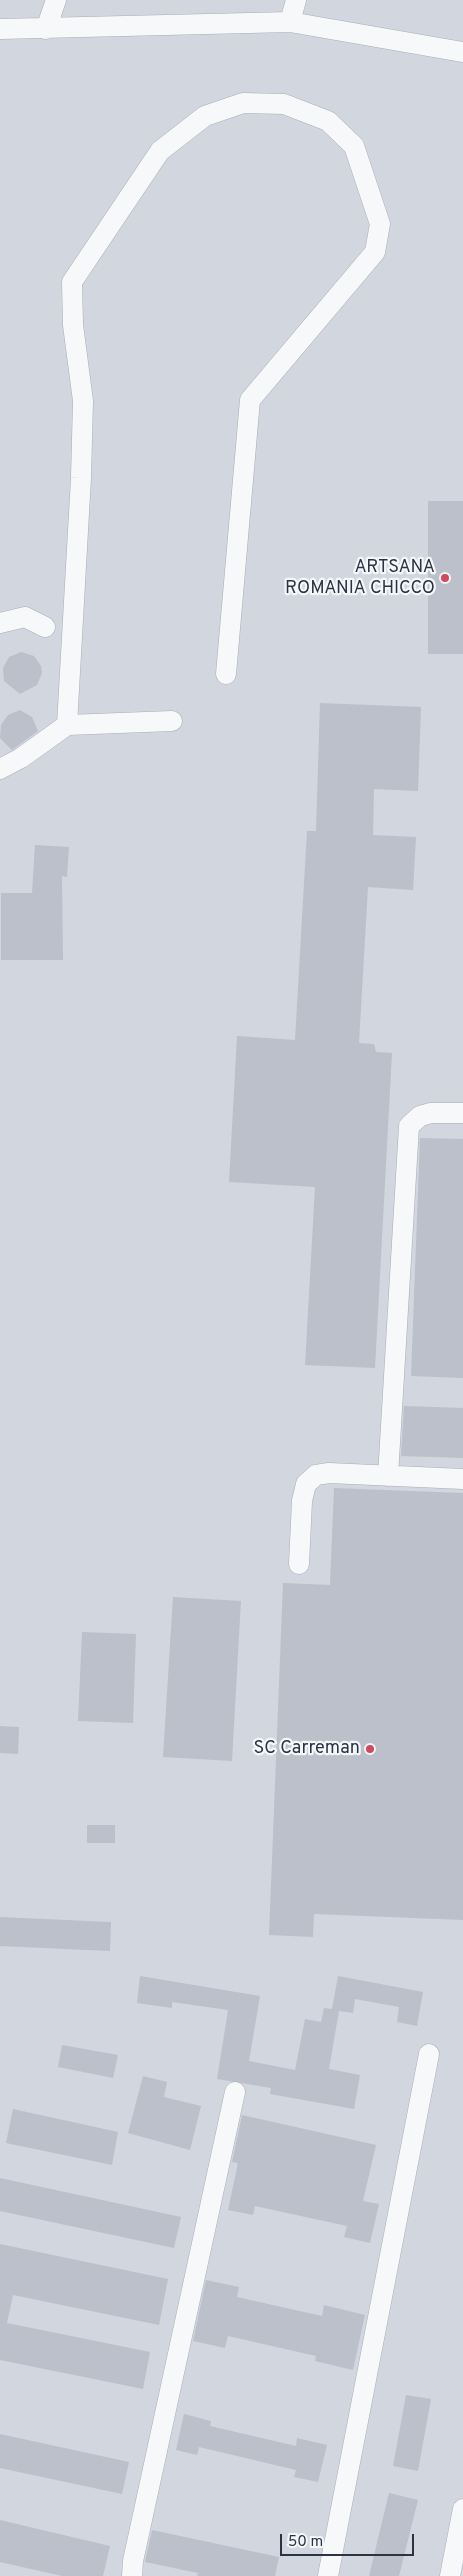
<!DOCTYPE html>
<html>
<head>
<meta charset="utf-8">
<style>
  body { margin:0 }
  #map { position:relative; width:463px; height:2576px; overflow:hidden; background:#e4e7ec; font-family:Overpass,sans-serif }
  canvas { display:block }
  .scale { position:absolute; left:280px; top:2534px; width:134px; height:22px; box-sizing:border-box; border:2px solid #2b3445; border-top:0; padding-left:6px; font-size:15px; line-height:18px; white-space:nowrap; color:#2b3445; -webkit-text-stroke:4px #f4f6f9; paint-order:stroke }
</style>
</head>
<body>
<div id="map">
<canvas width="463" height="2576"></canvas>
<div class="scale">50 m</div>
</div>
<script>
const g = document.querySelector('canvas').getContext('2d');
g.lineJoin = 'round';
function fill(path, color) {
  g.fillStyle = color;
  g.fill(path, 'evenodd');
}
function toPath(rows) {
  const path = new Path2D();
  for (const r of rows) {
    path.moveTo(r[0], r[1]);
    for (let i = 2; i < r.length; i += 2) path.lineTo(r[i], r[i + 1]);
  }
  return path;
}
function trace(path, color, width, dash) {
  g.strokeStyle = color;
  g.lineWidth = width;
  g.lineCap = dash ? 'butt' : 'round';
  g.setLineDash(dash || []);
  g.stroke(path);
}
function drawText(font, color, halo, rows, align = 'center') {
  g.font = font + ' Overpass,sans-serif';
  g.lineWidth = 4.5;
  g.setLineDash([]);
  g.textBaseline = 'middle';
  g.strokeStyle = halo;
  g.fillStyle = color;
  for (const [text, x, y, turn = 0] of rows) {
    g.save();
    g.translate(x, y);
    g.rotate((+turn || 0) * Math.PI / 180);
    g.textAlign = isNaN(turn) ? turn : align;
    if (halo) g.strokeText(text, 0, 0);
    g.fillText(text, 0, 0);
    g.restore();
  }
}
const built = toPath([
  [0,0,463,0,463,2576,0,2576]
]);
const building = toPath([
  [428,501,463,501,463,654,428,654],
  [21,652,34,656,41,666,42,673,37,685,20,694,4,681,3,668,9,657],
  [320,703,421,707,418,791,374,789,373,835,416,837,413,890,368,887,359,1043,374,1044,376,1052,392,1053,375,1368,305,1365,315,1187,229,1182,237,1036,295,1040,307,831,316,831],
  [20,710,32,717,38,731,12,750,0,738,1,725,8,715],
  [35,845,69,847,67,877,62,876,63,960,1,960,1,893,32,893],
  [420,1138,463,1139,463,1378,411,1376],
  [404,1406,463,1408,463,1458,401,1456],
  [334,1488,463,1493,463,1920,314,1914,313,1937,269,1935,283,1583,330,1585],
  [173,1597,241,1601,232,1761,163,1757],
  [82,1632,136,1634,133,1723,78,1721],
  [0,1726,19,1727,18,1754,0,1753],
  [87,1825,115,1825,115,1843,87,1843],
  [0,1917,111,1922,110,1951,0,1946],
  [140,1976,260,1996,249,2061,295,2070,305,2019,321,2022,324,2008,332,2009,338,1976,423,1992,417,2026,397,2022,399,2007,355,1999,353,2013,339,2011,329,2069,360,2075,354,2109,270,2094,271,2088,217,2079,228,2010,172,2002,172,2008,137,2003],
  [62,2045,118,2055,113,2078,58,2067],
  [143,2076,167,2082,164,2097,201,2106,190,2150,128,2133],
  [13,2109,118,2132,112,2165,6,2143],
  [242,2115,376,2145,363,2201,379,2204,370,2243,344,2237,347,2226,255,2206,253,2215,228,2210,238,2163,232,2162],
  [0,2178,181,2217,174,2248,0,2211],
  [0,2244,168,2279,159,2325,13,2295,7,2323,150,2352,143,2389,0,2360],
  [206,2280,239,2287,237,2297,322,2316,324,2305,365,2315,353,2370,315,2361,316,2356,228,2336,225,2348,193,2341],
  [406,2395,431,2399,418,2471,393,2466],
  [184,2414,211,2421,210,2426,296,2446,297,2438,327,2445,318,2482,294,2477,296,2470,199,2447,197,2455,176,2450],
  [0,2434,129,2462,122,2494,0,2468],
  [389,2493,418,2500,399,2576,369,2576],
  [0,2520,110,2546,103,2576,62,2576,0,2562],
  [152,2530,279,2557,275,2576,197,2576,198,2573,145,2562]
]);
const minor = toPath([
  [290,22,296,0],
  [0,29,290,22,462,52],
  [46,29,56,0],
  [0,623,25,617,45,627],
  [67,725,81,478,83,401,73,325,72,282,160,151,205,116,243,103,284,104,328,121,354,146,380,224,375,252,250,400,226,674],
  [0,769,21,758,67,725,172,721],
  [388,1476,409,1126,420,1116,431,1113,463,1113],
  [299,1564,302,1501,306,1484,316,1475,329,1473,463,1479],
  [132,2576,133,2561,235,2092],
  [328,2576,429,2054],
  [450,2576,463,2509]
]);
const markers = [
  [445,578,5,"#d1495b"],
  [370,1749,5,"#d1495b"]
];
const poiNames = [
  ["ARTSANA",435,568],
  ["ROMANIA CHICCO",435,589],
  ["SC Carreman",360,1749]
];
fill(built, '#d2d6de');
fill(building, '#bbc0ca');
trace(minor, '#a9aeb7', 21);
trace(minor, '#f7f8fa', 20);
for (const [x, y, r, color] of markers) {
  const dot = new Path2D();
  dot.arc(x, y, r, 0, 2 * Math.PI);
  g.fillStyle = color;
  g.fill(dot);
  trace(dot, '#f4f6f9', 2);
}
drawText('18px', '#2b3445', '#f4f6f9', poiNames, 'right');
</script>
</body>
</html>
